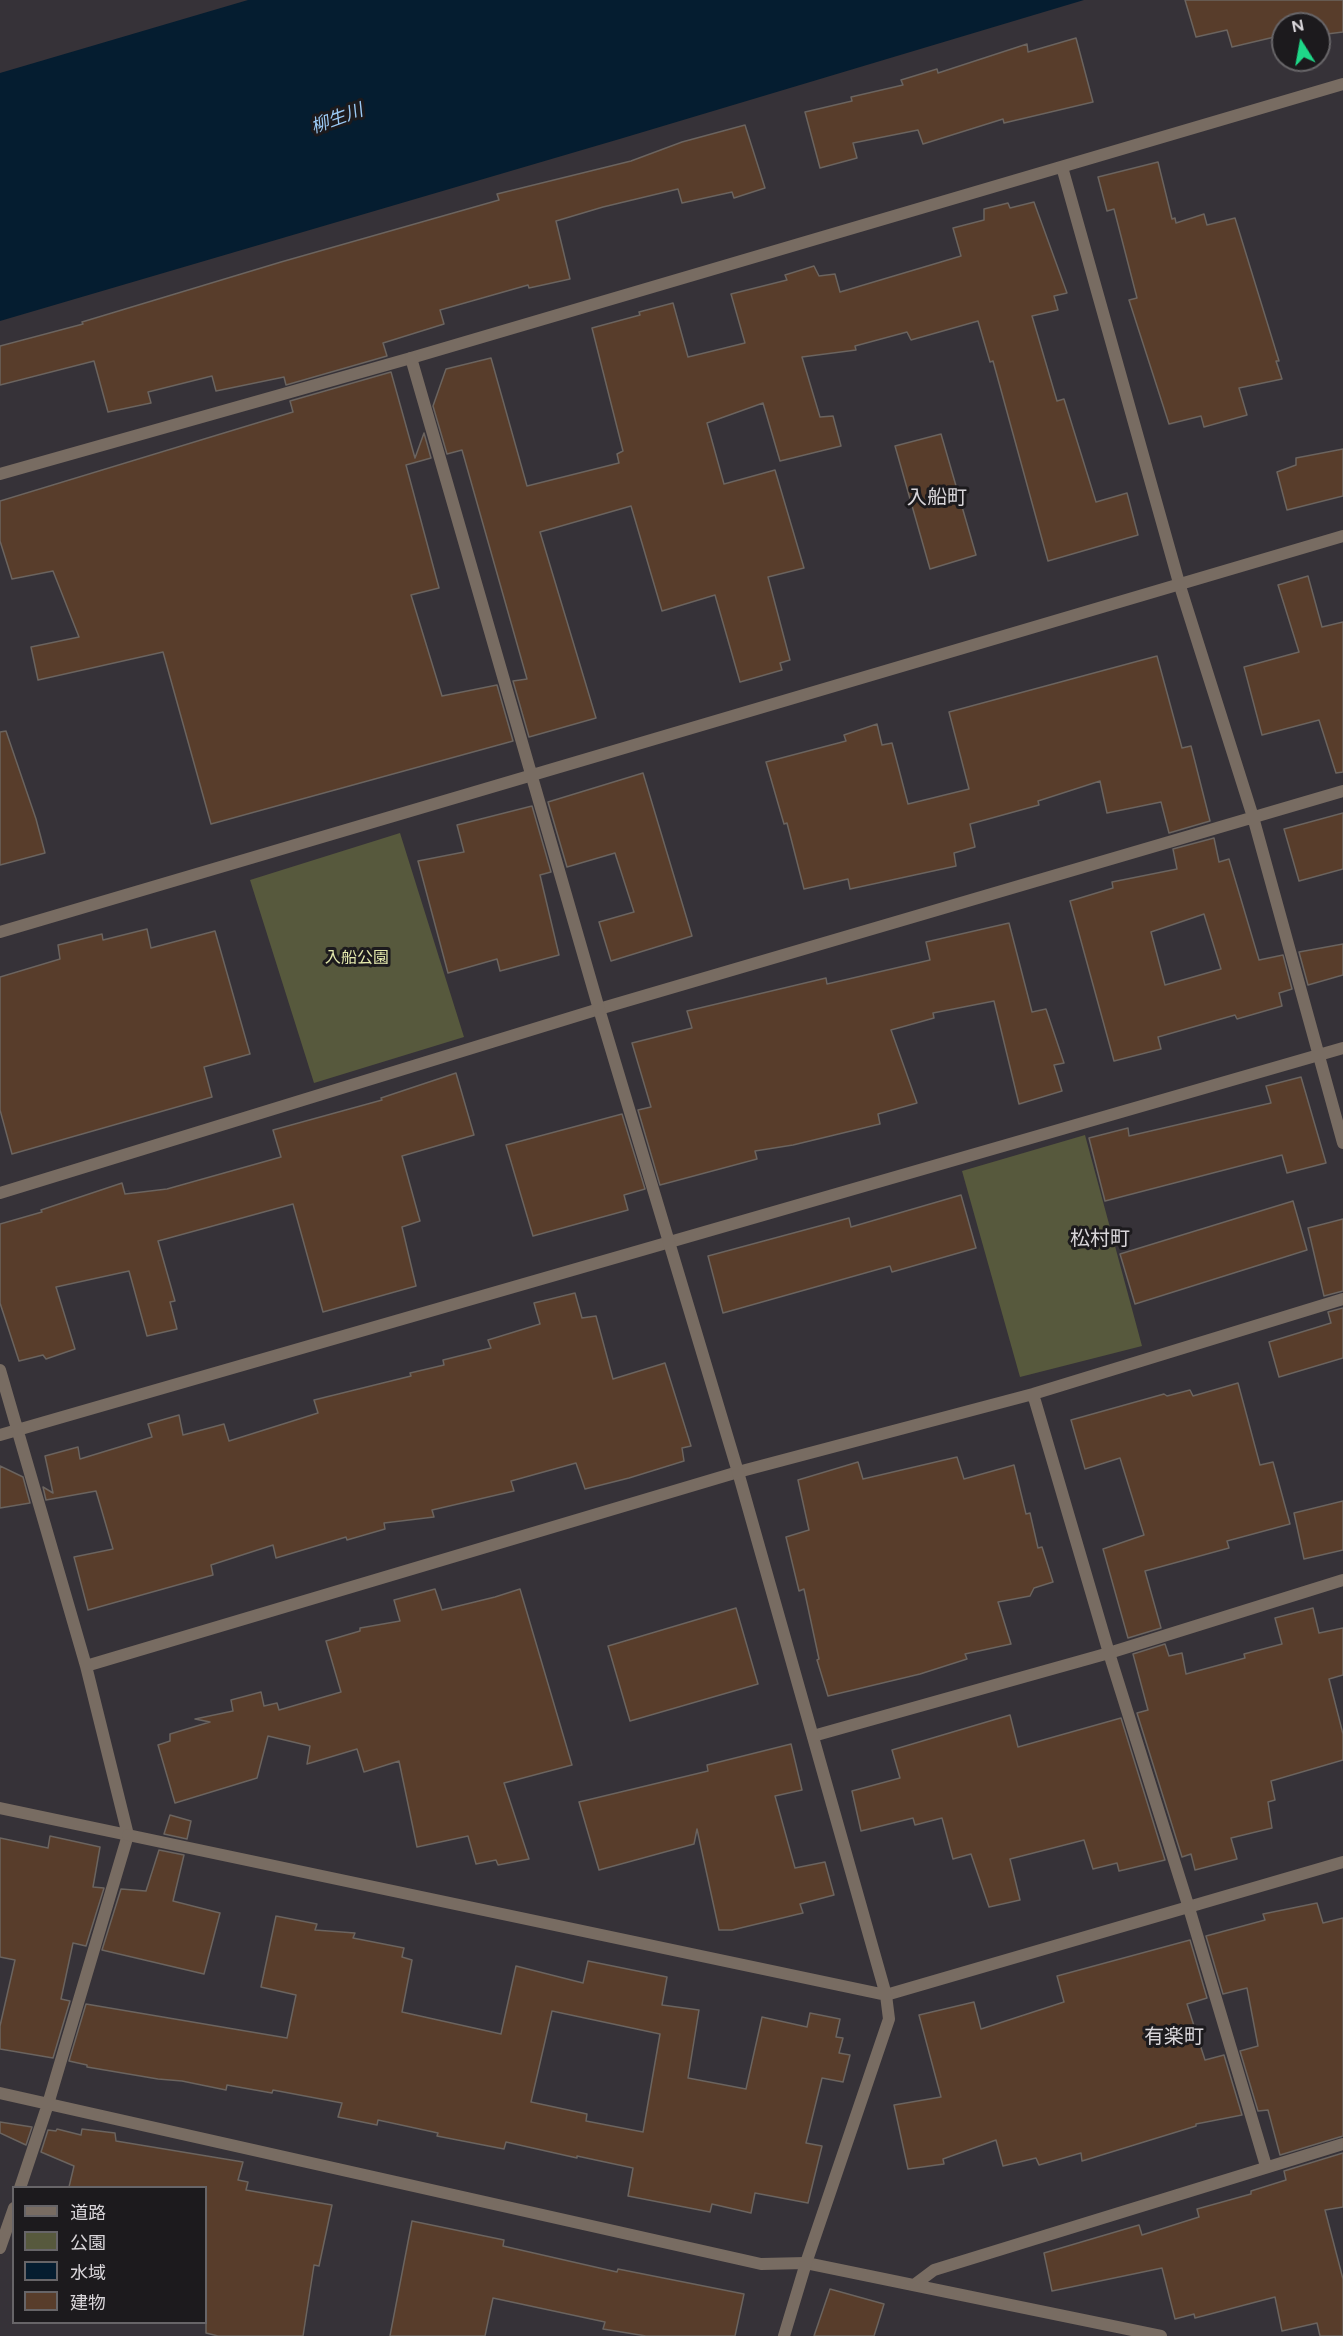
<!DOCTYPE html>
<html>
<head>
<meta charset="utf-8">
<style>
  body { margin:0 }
  #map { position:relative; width:1343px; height:2336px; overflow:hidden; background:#363238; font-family:Figtree,"Noto Sans JP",sans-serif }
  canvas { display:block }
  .legend { position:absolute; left:12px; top:2186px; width:195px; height:138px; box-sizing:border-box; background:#1c1a1d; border:2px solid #676568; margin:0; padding:8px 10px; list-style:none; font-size:18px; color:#d8d5d9 }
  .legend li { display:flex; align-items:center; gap:12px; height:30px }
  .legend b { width:30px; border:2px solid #676568 }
  .north { position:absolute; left:1271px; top:12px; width:60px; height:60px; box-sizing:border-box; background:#1c1a1d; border:2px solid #676568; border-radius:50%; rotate:349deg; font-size:16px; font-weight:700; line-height:24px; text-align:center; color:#d8d5d9 }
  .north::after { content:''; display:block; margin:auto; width:21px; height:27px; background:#1ed888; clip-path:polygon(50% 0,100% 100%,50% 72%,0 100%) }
</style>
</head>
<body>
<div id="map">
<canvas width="1343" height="2336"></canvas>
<ul class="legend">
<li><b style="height:8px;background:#786c62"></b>道路</li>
<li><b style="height:16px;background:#57593d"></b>公園</li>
<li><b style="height:16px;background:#051d30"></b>水域</li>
<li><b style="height:16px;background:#583d2b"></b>建物</li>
</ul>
<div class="north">N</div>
</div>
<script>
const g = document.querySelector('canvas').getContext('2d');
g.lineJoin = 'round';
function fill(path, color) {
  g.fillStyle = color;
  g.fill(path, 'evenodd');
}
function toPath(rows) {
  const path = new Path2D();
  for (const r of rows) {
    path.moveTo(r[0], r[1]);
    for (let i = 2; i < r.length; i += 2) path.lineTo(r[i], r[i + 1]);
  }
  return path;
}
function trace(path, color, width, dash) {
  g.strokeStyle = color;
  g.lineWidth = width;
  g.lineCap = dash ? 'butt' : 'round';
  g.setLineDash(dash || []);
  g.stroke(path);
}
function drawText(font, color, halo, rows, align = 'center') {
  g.font = font + ' Figtree,"Noto Sans JP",sans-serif';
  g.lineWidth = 6;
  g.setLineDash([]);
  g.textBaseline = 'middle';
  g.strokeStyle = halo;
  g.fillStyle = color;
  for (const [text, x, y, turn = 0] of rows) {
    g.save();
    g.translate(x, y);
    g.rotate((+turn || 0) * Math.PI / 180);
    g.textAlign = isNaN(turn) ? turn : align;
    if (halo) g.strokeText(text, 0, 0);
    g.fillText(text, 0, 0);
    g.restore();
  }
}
const green = toPath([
  [400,833,464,1037,314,1083,250,880],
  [1085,1135,1142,1346,1020,1377,962,1171]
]);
const water = toPath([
  [248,0,1084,0,623,138,0,321,0,73]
]);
const building = toPath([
  [1185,0,1343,0,1343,32,1319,35,1319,24,1283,24,1283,35,1232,47,1227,30,1196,37,1185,0],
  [1076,38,1093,102,1004,123,1003,119,923,144,918,130,853,143,857,158,820,168,805,112,852,101,851,97,903,85,901,80,937,69,938,73,1027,44,1028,52,1076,38],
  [745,125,765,188,734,198,732,192,682,203,678,189,603,207,556,221,570,279,529,288,528,285,440,310,444,324,383,343,387,356,286,385,284,377,216,391,212,376,148,392,151,403,108,412,94,361,0,385,0,346,83,324,82,322,281,262,499,200,497,194,631,161,682,142,745,125],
  [1158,162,1172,219,1175,218,1176,223,1204,214,1207,225,1235,218,1279,361,1276,361,1282,379,1239,388,1247,415,1204,427,1201,416,1169,424,1129,300,1137,298,1114,209,1107,211,1098,177,1158,162],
  [1034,202,1067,293,1054,296,1058,310,1032,316,1057,401,1064,399,1096,502,1127,493,1138,535,1048,561,993,361,990,362,978,321,911,340,907,332,855,346,856,350,802,357,820,417,833,416,841,446,780,461,763,403,707,423,724,484,775,470,804,568,768,577,790,660,780,663,782,670,740,682,715,595,662,611,631,506,540,532,596,718,529,737,513,681,527,679,462,450,447,454,433,406,446,369,491,358,527,486,619,463,617,454,623,451,592,328,640,315,639,312,673,303,688,357,745,343,731,294,787,280,785,275,814,266,819,276,835,274,840,292,961,256,953,228,984,220,984,209,1008,203,1010,208,1034,202],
  [391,372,415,458,424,433,431,458,406,465,439,588,411,595,442,696,497,685,513,741,211,824,163,652,38,680,31,647,79,637,53,571,12,579,0,541,0,501,293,412,290,401,391,372],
  [941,434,976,555,930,569,895,446,941,434],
  [1343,449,1343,496,1287,510,1277,472,1296,465,1296,458,1343,449],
  [1308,576,1322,627,1343,622,1343,772,1336,773,1319,720,1262,735,1244,667,1299,652,1278,585,1308,576],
  [1157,656,1182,748,1191,746,1210,821,1169,833,1161,802,1107,813,1100,781,1038,801,1039,805,970,824,975,847,954,853,956,866,850,889,848,879,804,889,787,823,784,824,766,762,846,741,844,735,877,724,882,745,892,743,908,804,969,789,949,712,1157,656],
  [6,731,36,819,45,853,0,865,0,732,6,731],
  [643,773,692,936,611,961,599,922,634,912,615,853,567,867,548,802,643,773],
  [532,806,551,872,540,875,559,955,500,971,497,959,448,973,418,861,464,852,457,825,532,806],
  [1343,813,1343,869,1299,881,1284,829,1343,813],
  [1214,838,1219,862,1229,859,1259,960,1283,955,1292,989,1279,993,1282,1006,1237,1019,1235,1015,1158,1037,1161,1049,1114,1061,1070,901,1113,888,1112,882,1177,869,1173,849,1214,838],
  [1204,914,1221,969,1165,985,1151,932,1204,914],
  [1009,923,1032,1012,1046,1009,1064,1063,1054,1065,1062,1091,1019,1104,994,1001,933,1013,934,1018,891,1030,917,1103,878,1114,880,1124,793,1145,755,1151,757,1159,660,1185,638,1110,651,1107,632,1043,692,1028,687,1011,826,978,827,984,930,960,926,942,1009,923],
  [147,929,151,948,215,931,250,1054,204,1067,212,1097,12,1154,0,1110,0,977,60,959,58,945,102,934,103,940,147,929],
  [1343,944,1343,975,1308,985,1299,952,1343,944],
  [456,1073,474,1135,402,1156,420,1221,402,1227,416,1286,323,1312,293,1204,158,1241,175,1301,170,1302,177,1329,147,1336,129,1271,56,1287,75,1349,46,1359,43,1355,19,1361,0,1303,0,1224,42,1212,41,1210,122,1183,125,1194,167,1189,281,1157,273,1130,382,1100,381,1098,456,1073],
  [1301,1077,1326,1163,1287,1173,1282,1155,1105,1201,1089,1138,1128,1128,1129,1136,1271,1103,1266,1086,1301,1077],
  [622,1114,645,1189,624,1195,628,1210,533,1236,506,1145,622,1114],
  [961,1195,976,1248,892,1272,890,1266,723,1313,708,1256,849,1218,851,1227,961,1195],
  [1293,1201,1307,1250,1135,1304,1120,1254,1293,1201],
  [1343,1219,1343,1291,1324,1296,1308,1228,1343,1219],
  [575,1293,582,1318,596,1316,613,1379,665,1363,691,1446,682,1448,684,1461,629,1478,585,1489,576,1463,511,1481,514,1491,432,1510,434,1517,384,1523,385,1529,347,1540,346,1537,276,1558,273,1545,211,1565,213,1575,88,1610,74,1557,113,1549,96,1491,46,1500,43,1487,53,1493,45,1456,78,1447,80,1459,152,1437,148,1424,179,1415,183,1435,224,1424,229,1441,318,1413,314,1400,411,1376,410,1373,444,1365,443,1360,491,1348,488,1340,540,1324,534,1303,575,1293],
  [1343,1308,1343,1358,1279,1377,1269,1342,1331,1323,1328,1312,1343,1308],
  [1238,1383,1260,1465,1273,1462,1290,1524,1227,1541,1229,1548,1145,1571,1161,1628,1128,1638,1103,1549,1144,1535,1120,1458,1085,1469,1071,1420,1164,1394,1167,1396,1190,1390,1193,1396,1238,1383],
  [957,1457,964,1479,1014,1465,1026,1514,1030,1513,1038,1548,1042,1547,1053,1582,1034,1588,1030,1596,998,1602,1011,1644,965,1654,967,1659,920,1674,828,1696,817,1660,819,1659,804,1589,799,1591,786,1537,809,1530,798,1480,858,1462,863,1479,957,1457],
  [0,1466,23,1477,30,1503,0,1508,0,1466],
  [1343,1501,1343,1550,1304,1559,1294,1513,1343,1501],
  [435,1589,442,1610,495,1597,520,1589,572,1765,504,1783,529,1859,498,1865,496,1860,476,1864,468,1836,417,1847,399,1761,364,1772,357,1749,307,1764,310,1746,268,1736,257,1778,175,1803,158,1745,170,1741,170,1734,210,1722,195,1719,233,1711,231,1700,261,1692,264,1706,277,1703,279,1710,341,1692,326,1641,360,1631,360,1628,400,1621,394,1600,435,1589],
  [736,1608,758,1684,630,1721,608,1646,736,1608],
  [1313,1608,1319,1633,1343,1628,1343,1675,1329,1679,1343,1734,1343,1760,1271,1781,1275,1800,1268,1802,1272,1828,1231,1838,1237,1859,1195,1870,1191,1854,1182,1857,1137,1713,1148,1710,1133,1654,1165,1644,1169,1656,1182,1653,1186,1674,1245,1658,1244,1654,1282,1644,1275,1618,1313,1608],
  [1010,1715,1018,1747,1121,1718,1165,1860,1119,1871,1117,1863,1093,1869,1084,1840,1010,1859,1020,1900,989,1907,971,1854,953,1859,942,1818,915,1825,913,1818,861,1831,852,1791,900,1778,892,1750,1010,1715],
  [791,1744,802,1790,775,1796,795,1868,825,1862,834,1895,800,1904,803,1913,732,1930,719,1930,697,1829,694,1844,599,1870,579,1802,708,1771,707,1765,791,1744],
  [170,1815,191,1821,187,1839,164,1834,170,1815],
  [50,1836,100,1847,93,1887,104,1888,86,1946,73,1943,61,1999,70,2001,53,2058,0,2049,0,2026,15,1960,0,1957,0,1838,48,1848,50,1836],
  [159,1850,184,1855,173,1901,220,1913,204,1974,102,1950,121,1889,146,1891,159,1850],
  [1317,1903,1323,1923,1343,1918,1343,2136,1280,2155,1268,2110,1258,2111,1240,2051,1258,2046,1247,1988,1223,1994,1206,1936,1265,1920,1263,1914,1317,1903],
  [276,1916,317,1924,315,1930,355,1933,353,1938,404,1948,402,1957,412,1960,402,2012,501,2034,516,1966,583,1983,588,1961,667,1977,662,2005,699,2010,688,2078,746,2089,762,2017,807,2027,810,2013,840,2019,836,2037,843,2038,839,2053,850,2055,843,2082,822,2078,806,2143,822,2146,808,2203,755,2193,751,2213,712,2204,710,2212,628,2196,633,2168,577,2156,577,2158,506,2142,504,2149,437,2136,438,2133,378,2120,377,2125,338,2117,342,2103,273,2090,272,2093,227,2085,226,2090,182,2081,158,2079,87,2067,87,2065,69,2061,86,2004,287,2038,296,1995,261,1987,276,1916],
  [552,2011,660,2034,643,2132,586,2121,587,2114,531,2102,552,2011],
  [1190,1940,1207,1998,1187,2004,1205,2060,1224,2055,1242,2115,1196,2124,1196,2126,1082,2161,1081,2153,1039,2165,1036,2158,1003,2166,996,2140,943,2159,944,2164,908,2169,894,2105,941,2097,919,2015,974,2002,981,2029,1064,2002,1057,1976,1190,1940],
  [0,2122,32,2127,26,2145,0,2133,0,2122],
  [57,2129,81,2135,82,2129,115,2133,116,2141,243,2162,238,2180,248,2182,246,2190,332,2205,319,2266,314,2265,303,2336,218,2336,206,2333,206,2187,69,2187,74,2166,41,2152,48,2130,56,2131,57,2129],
  [1343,2153,1343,2207,1325,2210,1343,2279,1343,2336,1320,2336,1317,2323,1282,2331,1275,2297,1195,2318,1194,2314,1175,2319,1162,2268,1052,2291,1044,2253,1139,2225,1142,2235,1199,2217,1197,2209,1251,2194,1251,2191,1286,2180,1284,2171,1343,2153],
  [412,2221,504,2240,503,2246,617,2272,618,2269,744,2294,735,2336,646,2336,603,2329,605,2322,493,2298,485,2336,390,2336,412,2221],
  [830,2289,884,2304,874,2336,814,2336,830,2289]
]);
const minor = toPath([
  [1062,167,1179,583,1253,817,1343,1143],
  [0,474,411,358,1343,84],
  [0,1193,599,1009,1343,791],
  [0,1370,86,1666,128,1835,48,2104,20,2188],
  [1033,1394,1109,1653,1189,1908,1266,2166],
  [0,1435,1343,1048],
  [86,1666,738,1472,1033,1394,1343,1299],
  [813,1736,1109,1653,1343,1580],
  [0,1808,128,1835],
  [886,1995,1343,1862],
  [0,2093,761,2264,806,2263,1161,2336],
  [0,2248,14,2208],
  [914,2285,934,2270,1343,2144]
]);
const tertiary = toPath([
  [411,358,599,1009,738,1472,886,1995,889,2019,806,2263,784,2336],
  [0,932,1343,536],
  [128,1835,886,1995]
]);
const parkNames = [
  ["入船公園",357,958]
];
const waterNames = [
  ["柳生川",337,119,-20]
];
const quarterNames = [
  ["入船町",937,498],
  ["松村町",1100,1239],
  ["有楽町",1174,2037]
];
fill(green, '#57593d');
fill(water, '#051d30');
fill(building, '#583d2b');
trace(building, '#6b645f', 1.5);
trace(minor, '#786c62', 12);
trace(tertiary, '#786c62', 12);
drawText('16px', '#e5eaae', '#1c1a1d', parkNames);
drawText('italic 18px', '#9bc9f4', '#1c1a1d', waterNames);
drawText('20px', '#d8d5d9', '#1c1a1d', quarterNames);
</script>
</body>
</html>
